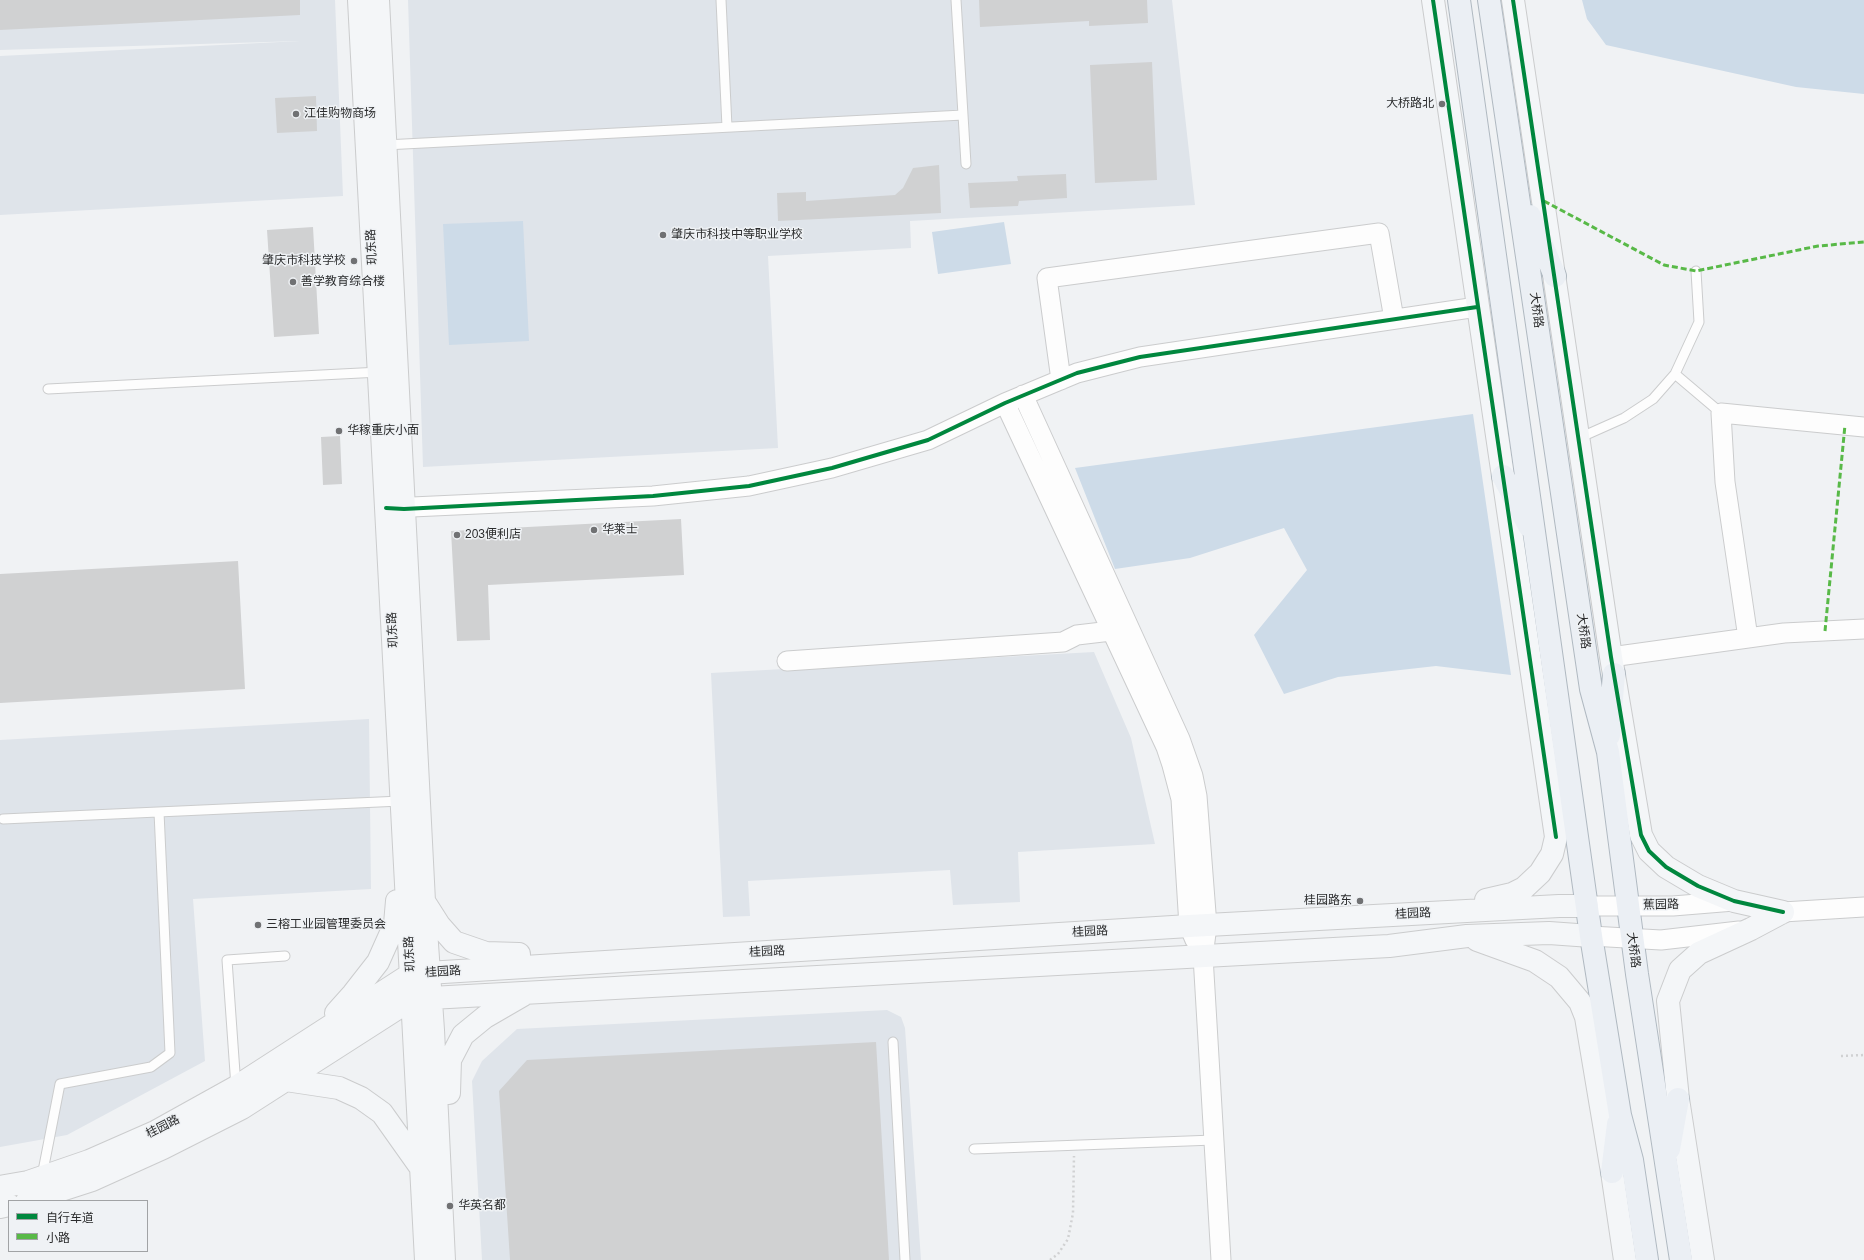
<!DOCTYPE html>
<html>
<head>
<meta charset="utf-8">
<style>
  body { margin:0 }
  #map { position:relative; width:1864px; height:1260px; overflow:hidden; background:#f0f2f4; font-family:Helvetica,"Noto Sans SC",sans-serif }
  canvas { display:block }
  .legend { position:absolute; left:8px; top:1200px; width:140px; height:52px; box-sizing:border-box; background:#eff2f5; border:1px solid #a1a3a5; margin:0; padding:5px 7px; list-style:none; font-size:12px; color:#2b2c2d }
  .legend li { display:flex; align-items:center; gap:8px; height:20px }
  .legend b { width:20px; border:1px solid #a1a3a5 }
</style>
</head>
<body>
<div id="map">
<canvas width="1864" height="1260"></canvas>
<ul class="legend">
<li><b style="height:5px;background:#00873e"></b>自行车道</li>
<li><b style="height:5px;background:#58b947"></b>小路</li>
</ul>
</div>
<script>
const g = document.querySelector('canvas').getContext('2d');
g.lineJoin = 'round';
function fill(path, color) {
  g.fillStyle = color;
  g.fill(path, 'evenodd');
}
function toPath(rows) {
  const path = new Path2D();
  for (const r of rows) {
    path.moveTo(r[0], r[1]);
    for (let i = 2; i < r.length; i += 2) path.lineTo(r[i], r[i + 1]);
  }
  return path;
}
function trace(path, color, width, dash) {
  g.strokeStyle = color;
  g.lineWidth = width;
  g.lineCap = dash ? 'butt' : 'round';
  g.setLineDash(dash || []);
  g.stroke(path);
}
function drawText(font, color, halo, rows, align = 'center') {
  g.font = font + ' Helvetica,"Noto Sans SC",sans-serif';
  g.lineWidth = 3;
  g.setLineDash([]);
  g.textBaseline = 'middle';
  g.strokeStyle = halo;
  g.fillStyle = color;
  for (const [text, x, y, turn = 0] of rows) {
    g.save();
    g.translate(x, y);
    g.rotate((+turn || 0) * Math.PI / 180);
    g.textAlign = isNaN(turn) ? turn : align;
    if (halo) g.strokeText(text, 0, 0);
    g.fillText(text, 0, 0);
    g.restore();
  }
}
const built = toPath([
  [0,0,335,0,343,196,0,215,0,56,300,41,0,50],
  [408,0,1172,0,1195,205,910,221,911,248,768,256,778,448,423,467],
  [1094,652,1131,738,1155,844,1018,852,1020,902,953,905,950,870,748,881,750,916,723,917,711,673],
  [369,719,371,889,193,899,205,1061,67,1135,0,1147,0,740],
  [887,1010,901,1017,905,1028,921,1260,482,1260,472,1081,482,1061,517,1029]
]);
const green = toPath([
  [1582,0,1864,0,1864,94,1796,87,1606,45,1587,19],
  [523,221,529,341,449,345,443,224],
  [1004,222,1011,264,938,274,932,232],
  [1473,414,1511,675,1436,666,1338,677,1284,694,1254,635,1307,570,1284,528,1190,558,1115,569,1075,468]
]);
const building = toPath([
  [0,0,300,0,300,15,0,30],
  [979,0,1147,0,1148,23,1089,26,1089,21,980,27],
  [1152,62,1157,180,1095,183,1090,65],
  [316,96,317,131,277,133,275,98],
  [939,165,941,213,778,221,777,193,806,192,806,201,895,195,903,188,913,168],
  [1066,174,1067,198,1019,201,1018,206,970,208,968,183,1018,181,1017,176],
  [313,227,319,334,274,337,267,230],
  [340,436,342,484,323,485,321,437],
  [681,519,684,575,488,585,490,640,457,641,451,531],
  [238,561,245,689,0,703,0,574],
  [876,1042,889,1260,510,1260,499,1091,527,1060]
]);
const path = toPath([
  [1841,1056,1864,1055],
  [1050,1260,1058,1254,1068,1239,1073,1213,1074,1156]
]);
const lane = toPath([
  [721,0,727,127],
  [956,0,966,164],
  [385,145,963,115],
  [1675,374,1721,413],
  [48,389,380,372],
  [1579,438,1624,418,1653,399,1675,374,1699,322,1696,271],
  [3,819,401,801],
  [893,1042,905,1260],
  [236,1087,227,960,285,956],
  [974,1149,1214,1140],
  [42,1176,60,1084,151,1067,170,1053,159,812]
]);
const street = toPath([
  [1061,380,1047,278,1379,233,1394,319],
  [1023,395,1180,739,1193,776,1197,796,1207,926,1203,956,1221,1260],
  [1005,403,1166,747,1172,765,1181,799,1189,926,1195,940],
  [390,508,653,496,749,486,832,468,928,440,1005,403,1077,373,1140,357,1477,307],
  [1748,638,1725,482,1721,413,1864,427],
  [1611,657,1784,633,1864,629],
  [787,661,1063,642,1077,635,1111,631],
  [1587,906,1673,906,1734,901],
  [1783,912,1864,907],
  [1591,936,1661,940,1739,931]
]);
const secondary = toPath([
  [359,0,426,1260],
  [378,0,424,901,433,1030,444,1260],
  [1433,0,1556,837,1552,854,1540,873,1524,888,1512,894,1486,900],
  [1513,0,1611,657,1641,835,1649,851,1666,867,1698,886,1734,901,1783,912],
  [425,903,439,925,454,942,486,953,519,954],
  [1477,940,1535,961,1559,977,1580,1002,1586,1017,1612,1172,1625,1260],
  [336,1013,353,994,378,962,395,924,397,901],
  [286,1080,339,1088,361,1098,382,1113,421,1168],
  [449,1093,450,1060,463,1035,485,1017,523,995],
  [0,1187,28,1182,89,1161,155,1132,236,1087,411,974,1189,926,1559,906,1587,906],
  [27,1201,92,1180,163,1148,242,1108,412,999,1389,946,1467,936,1549,933,1591,936],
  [0,1207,9,1205],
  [1703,1260,1678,1099,1668,1001,1680,970,1699,953,1751,929,1783,912]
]);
const primary = toPath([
  [1459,0,1591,936,1620,1115,1632,1160,1647,1260],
  [1489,0,1591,689,1608,752,1637,974,1681,1260],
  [1530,216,1555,276],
  [1503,476,1529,526],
  [1609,735,1614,674],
  [1669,1149,1678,1099],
  [1612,1172,1618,1124]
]);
const quiet = toPath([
  [1544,201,1664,265,1696,271,1818,246,1864,242],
  [1825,631,1845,425]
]);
const cycleway = toPath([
  [1433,0,1556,837],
  [1513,0,1611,657,1641,835,1649,851,1666,867,1698,886,1734,901,1783,912],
  [386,508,404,509,653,496,749,486,832,468,928,440,1005,403,1077,373,1140,357,1477,307]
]);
const markers = [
  [1442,104,4,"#707173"],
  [296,114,4,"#707173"],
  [663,235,4,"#707173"],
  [354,261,4,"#707173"],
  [293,282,4,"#707173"],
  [339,431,4,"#707173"],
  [594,530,4,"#707173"],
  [457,535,4,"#707173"],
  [1360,901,4,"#707173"],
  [258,925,4,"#707173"],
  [450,1206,4,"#707173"]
];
const poiNames = [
  ["大桥路北",1434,104,"right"],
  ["江佳购物商场",304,114],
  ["肇庆市科技中等职业学校",671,235],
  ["肇庆市科技学校",346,261,"right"],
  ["善学教育综合楼",301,282],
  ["华稼重庆小面",347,431],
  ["华莱士",602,530],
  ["203便利店",465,535],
  ["桂园路东",1352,901,"right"],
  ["三榕工业园管理委员会",266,925],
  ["华英名都",458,1206]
];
const streetNames = [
  ["玑东路",372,247,-93],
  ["大桥路",1536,310,82],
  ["玑东路",393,630,-93],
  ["大桥路",1583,631,82],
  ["蕉园路",1661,905,-1],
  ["桂园路",1413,914,-3],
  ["桂园路",1090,932,-3],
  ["大桥路",1633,950,82],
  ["桂园路",767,952,-3],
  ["玑东路",410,954,-93],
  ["桂园路",443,972,-4],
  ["桂园路",163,1127,-27]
];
fill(built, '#dfe4ea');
fill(green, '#cddbe8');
fill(building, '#d0d1d2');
trace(lane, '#cbcccd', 11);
trace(street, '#cbcccd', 21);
trace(secondary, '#cbcccd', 24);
trace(primary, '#b0b9c1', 24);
trace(path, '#d0d1d2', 2.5, [2, 3]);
trace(lane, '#fdfdfd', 9);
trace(street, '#fdfdfd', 19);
trace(secondary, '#f4f6f8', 22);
trace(primary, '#ebeff4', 22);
trace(quiet, '#58b947', 3, [6, 3]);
trace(cycleway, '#00873e', 4);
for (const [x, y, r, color] of markers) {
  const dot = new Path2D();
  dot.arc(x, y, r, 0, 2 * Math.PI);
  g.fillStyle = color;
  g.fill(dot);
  trace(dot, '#eff2f5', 1.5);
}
drawText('12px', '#2b2c2d', '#eff2f5', poiNames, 'left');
drawText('12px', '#2b2c2d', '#eff2f5', streetNames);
</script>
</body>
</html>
